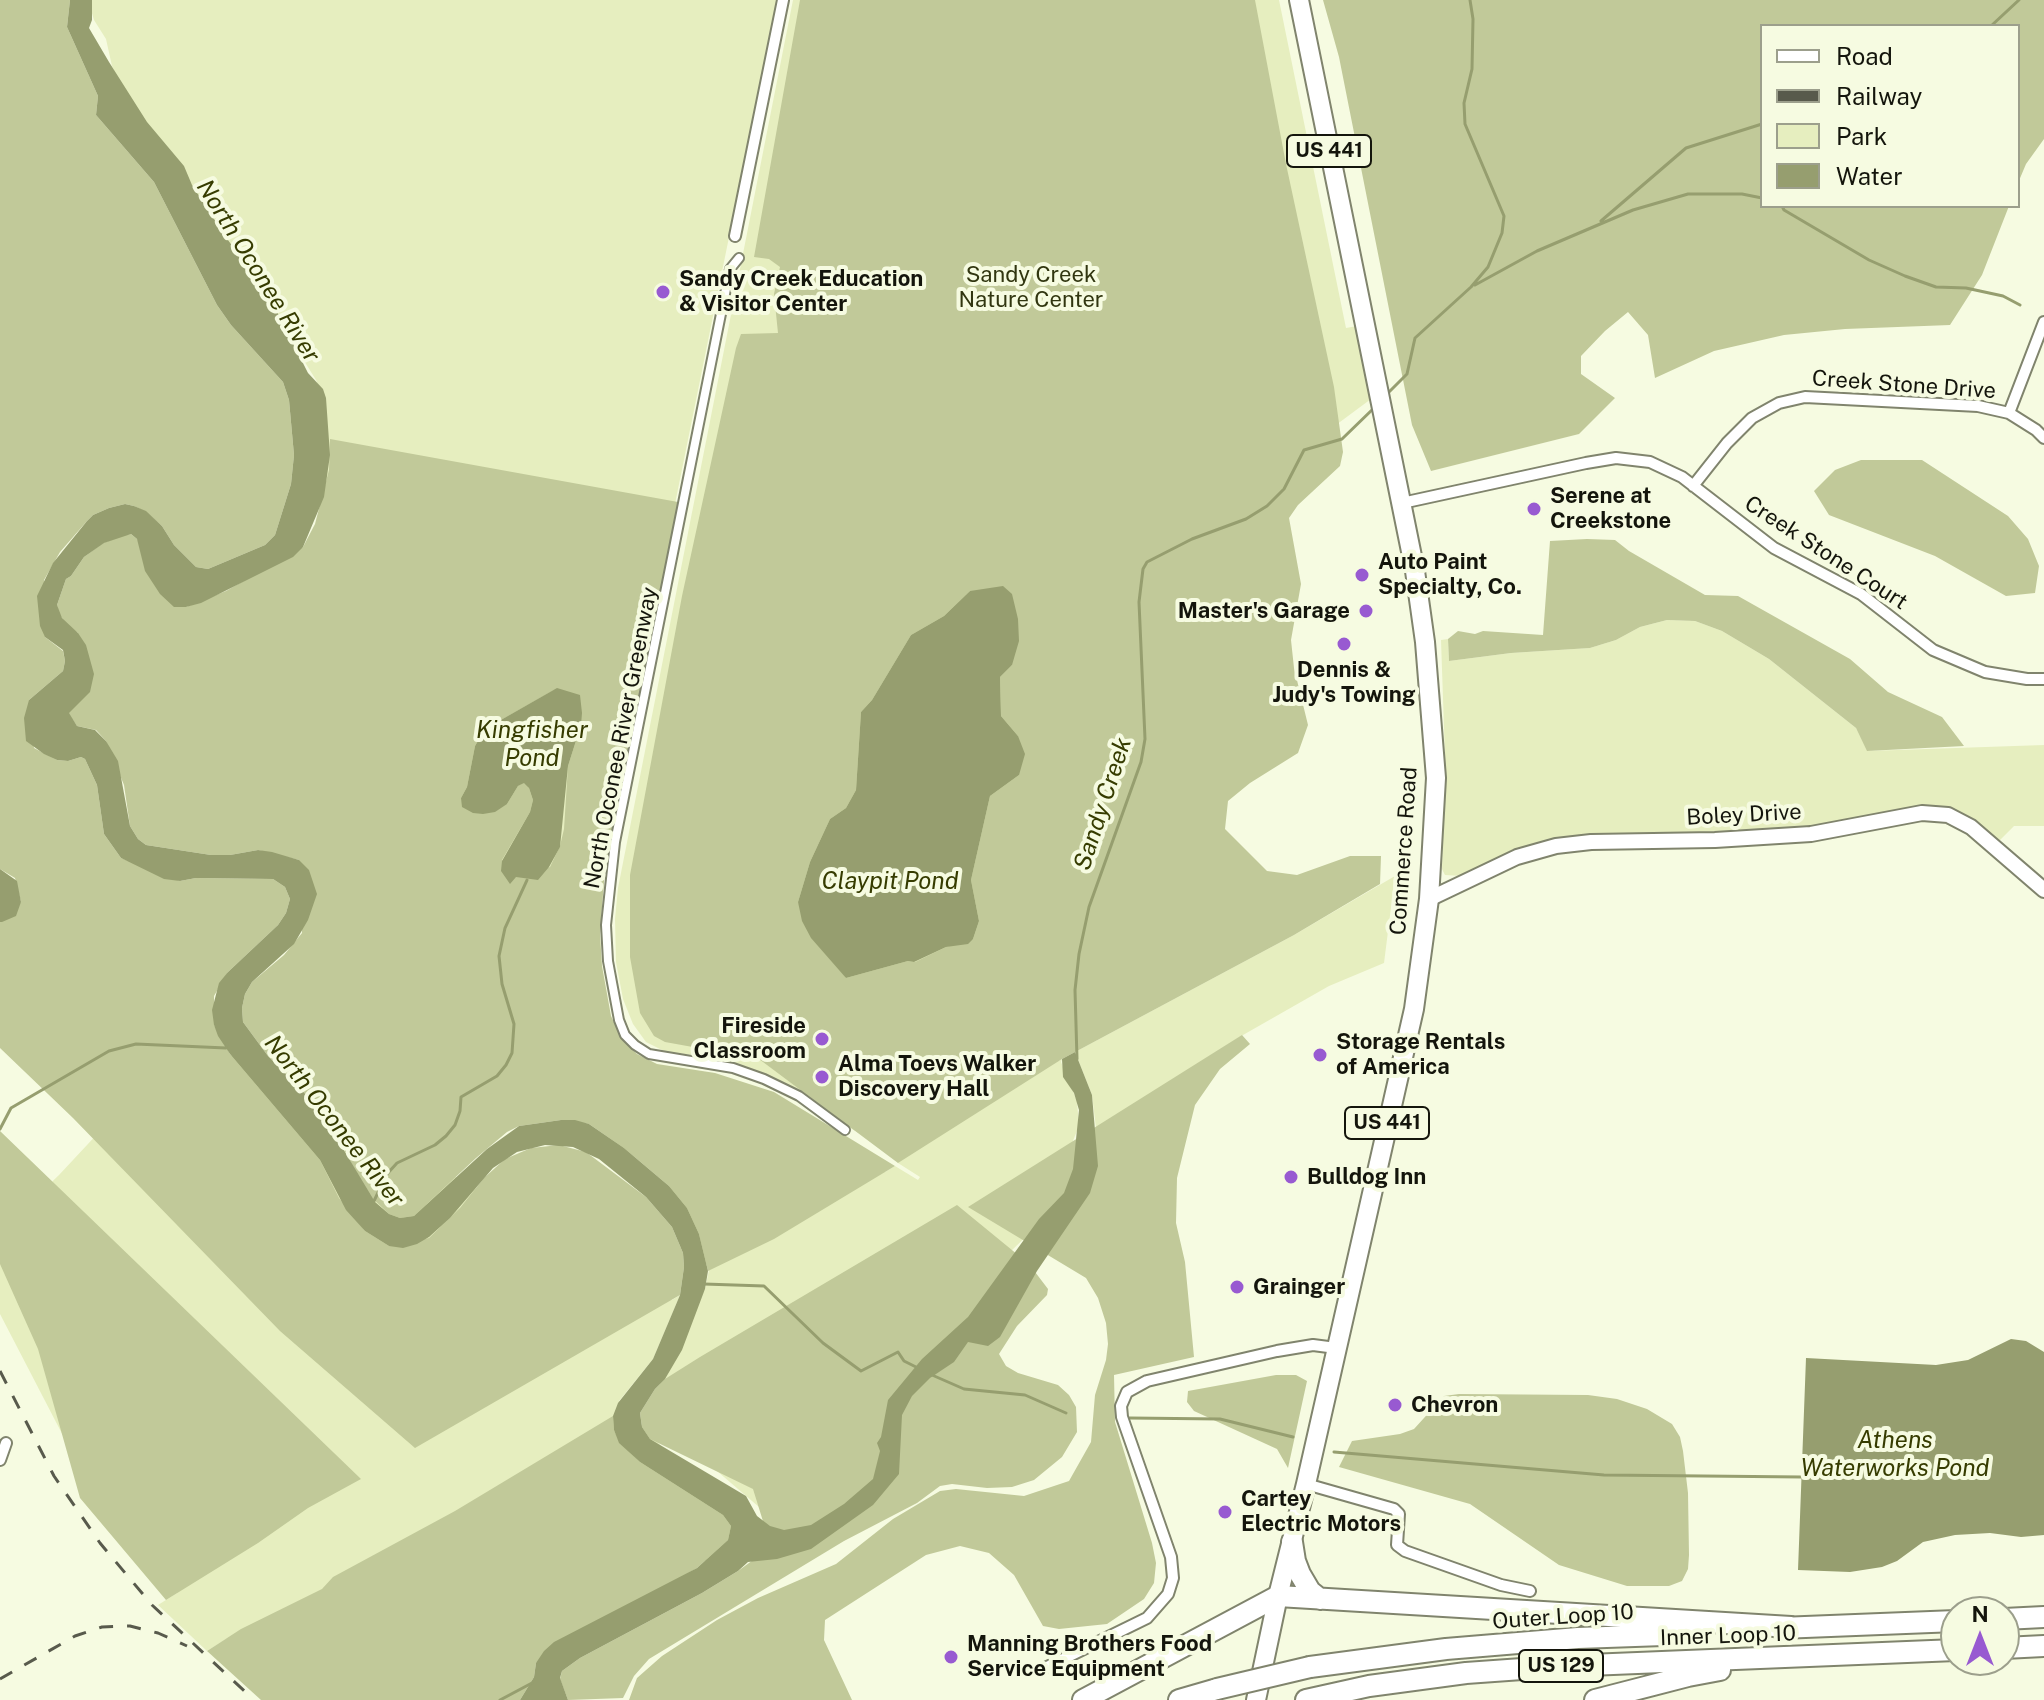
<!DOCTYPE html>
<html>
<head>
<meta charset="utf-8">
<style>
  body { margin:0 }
  #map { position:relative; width:2044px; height:1700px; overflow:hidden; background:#f6fbe1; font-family:"Public Sans",sans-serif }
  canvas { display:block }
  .legend { position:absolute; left:1760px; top:24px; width:260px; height:184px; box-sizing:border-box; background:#f6fbe1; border:2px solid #9c9f8c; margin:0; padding:10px 14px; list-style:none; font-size:24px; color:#14150c }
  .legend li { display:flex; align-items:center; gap:16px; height:40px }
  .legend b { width:40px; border:2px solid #9c9f8c }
  .north { position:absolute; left:1940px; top:1596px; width:80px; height:80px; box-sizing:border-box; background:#f6fbe1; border:2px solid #9c9f8c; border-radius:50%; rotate:0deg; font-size:22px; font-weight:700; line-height:32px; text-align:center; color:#14150c }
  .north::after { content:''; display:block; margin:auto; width:28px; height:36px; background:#985ad1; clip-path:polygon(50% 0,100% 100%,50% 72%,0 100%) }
</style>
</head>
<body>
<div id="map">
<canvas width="2044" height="1700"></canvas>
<ul class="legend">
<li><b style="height:10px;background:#fff"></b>Road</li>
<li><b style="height:10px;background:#585a4c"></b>Railway</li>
<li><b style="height:22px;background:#e6eebf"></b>Park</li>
<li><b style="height:22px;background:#969e6f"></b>Water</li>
</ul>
<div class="north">N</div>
</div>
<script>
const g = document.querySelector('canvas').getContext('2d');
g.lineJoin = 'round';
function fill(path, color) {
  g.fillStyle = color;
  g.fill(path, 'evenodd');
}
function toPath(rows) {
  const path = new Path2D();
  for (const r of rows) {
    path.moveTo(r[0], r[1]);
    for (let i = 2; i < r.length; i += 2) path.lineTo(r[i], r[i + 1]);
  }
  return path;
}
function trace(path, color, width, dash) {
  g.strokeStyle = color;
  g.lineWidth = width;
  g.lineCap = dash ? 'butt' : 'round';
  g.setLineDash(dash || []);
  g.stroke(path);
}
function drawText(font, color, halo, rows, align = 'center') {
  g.font = font + ' "Public Sans",sans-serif';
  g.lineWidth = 8;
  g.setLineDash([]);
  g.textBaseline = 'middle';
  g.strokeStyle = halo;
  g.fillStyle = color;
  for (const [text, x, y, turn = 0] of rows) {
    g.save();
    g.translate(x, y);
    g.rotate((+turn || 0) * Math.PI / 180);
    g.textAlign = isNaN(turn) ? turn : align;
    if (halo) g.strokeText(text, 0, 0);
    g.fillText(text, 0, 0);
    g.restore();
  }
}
const green = toPath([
  [88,0,777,0,610,825,596,905,596,946,607,1012,619,1040,637,1060,885,1172,895,1166,918,1180,920,1177,898,1163,902,1159,754,1070,712,1057,666,1052,646,1042,633,1024,623,999,616,962,615,919,618,888,793,0,1279,0,1346,328,1357,326,1371,399,1313,442,1059,1061,1062,1059,1061,1062,1077,1101,1079,1126,1039,1224,952,1308,766,1513,647,1411,705,1289,709,1270,669,1186,643,1163,310,915,325,403,316,380,288,335,131,109,112,66,106,39,94,20],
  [1667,620,1695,621,1722,631,1769,659,1856,728,1868,751,2044,745,2044,826,2014,826,1999,841,1961,815,1849,823,1780,832,1617,836,1462,876,1445,875,1442,869,1445,757,1441,640,1448,639,1449,661,1511,653,1590,648,1616,640,1640,627],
  [1395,876,1384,963,1329,986,1243,1035,1096,1128,1092,1095,1075,1052,1294,935],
  [238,1053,672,1300,680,1295,653,1359,619,1401,749,1540,745,1555,226,1639,207,1651,158,1605,177,1593,85,1478,0,1314,0,1232,59,1175,129,1100]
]);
const forest = toPath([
  [0,0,70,0,67,27,98,96,96,115,154,182,217,305,231,325,283,382,289,400,294,455,291,484,275,535,265,545,208,569,196,567,174,545,162,526,146,512,134,506,125,504,109,508,93,515,87,521,60,552,44,580,45,637,63,651,65,661,63,671,29,700,34,748,57,760,68,761,81,757,85,759,97,785,104,834,121,858,180,881,196,878,273,879,285,887,290,899,286,913,278,925,228,972,214,996,214,1025,230,1054,320,1160,339,1198,365,1231,389,1246,429,1238,460,1208,484,1178,505,1159,531,1148,559,1145,586,1152,646,1197,672,1227,683,1253,684,1267,680,1295,415,1448,280,1331,73,1118,0,1048,0,922,21,902,15,878,0,869],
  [800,0,1255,0,1286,164,1334,387,1343,452,1340,466,1298,505,1289,518,1301,584,1291,640,1294,668,1308,725,1298,753,1250,783,1228,801,1225,829,1267,871,1297,875,1350,856,1381,856,1380,884,1294,935,1062,1059,898,1163,759,1059,665,1042,654,1036,640,1013,630,957,630,875,682,596,736,348,741,334,778,333,774,294,780,267,769,259,754,257],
  [970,591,981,591,1012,665,1000,677,1001,716,1018,736,1019,775,990,796,971,880,979,921,973,939,946,947,915,962,908,961,846,978,798,902,810,862,830,819,846,808,856,790,861,712,872,700,911,635,944,616],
  [1323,0,2044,0,2044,139,2026,164,2018,183,2018,26,1762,26,1762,206,2009,206,1982,275,1950,325,1845,329,1784,335,1714,351,1655,378,1648,335,1628,312,1605,331,1581,356,1581,374,1615,398,1579,434,1431,471,1412,425,1339,57],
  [330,439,678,502,605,868,600,934,602,966,611,1016,622,1039,637,1054,657,1064,715,1073,774,1092,895,1166,774,1239,708,1271,699,1234,687,1208,669,1186,624,1148,589,1124,561,1120,519,1126,507,1132,476,1158,414,1216,400,1218,389,1214,367,1193,334,1130,318,1107,268,1056,243,1022,242,1008,245,994,252,982,284,955,302,933,299,860,258,850,230,855,211,855,146,845,138,839,130,826,124,785,106,741,96,730,77,726,68,713,78,633,68,626,58,613,57,605,66,579,71,576,84,557,103,543,124,535,131,534,137,539,186,607,226,591,303,547,315,524,329,470],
  [554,690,563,690,581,725,568,766,564,829,560,846,550,867,517,877,502,860,530,812,533,800,529,788,525,782,518,786,507,804,461,798,467,787,475,746,485,729],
  [1861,460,1922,460,2008,516,2028,539,2039,566,2035,593,2006,596,1935,556,1829,515,1814,491,1835,470],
  [1587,539,1615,540,1629,551,1705,595,1738,596,1850,659,1888,692,1942,717,1964,746,1867,751,1856,728,1769,659,1722,631,1695,621,1667,620,1640,627,1616,640,1590,648,1511,653,1449,661,1448,639,1458,631,1475,634,1483,631,1543,635,1550,541],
  [1242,1035,1250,1044,1220,1069,1195,1105,1177,1178,1176,1223,1185,1262,1194,1357,1114,1375,1115,1422,1152,1543,1156,1563,1154,1583,1144,1599,1107,1624,1059,1629,1043,1626,1014,1575,989,1553,960,1546,926,1555,825,1620,824,1640,852,1700,629,1700,637,1678,662,1656,717,1620,758,1598,836,1564,893,1519,940,1491,956,1489,1024,1496,1069,1481,1091,1442,1095,1395,1106,1360,1108,1344,1106,1323,1098,1298,1086,1278,968,1207],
  [0,1131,361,1479,308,1508,258,1543,166,1600,80,1498,38,1349,0,1264],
  [957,1205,1029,1264,1048,1289,1047,1295,1017,1326,999,1354,1006,1366,1018,1373,1058,1385,1069,1395,1076,1407,1077,1432,1062,1457,1034,1480,1012,1487,987,1488,952,1484,940,1486,917,1503,844,1541,649,1659,634,1676,623,1698,568,1700,560,1679,562,1671,580,1658,702,1593,738,1571,771,1547,753,1489,650,1439,642,1427,640,1413,655,1389,665,1379,700,1357],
  [1276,1375,1296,1375,1307,1381,1288,1468,1277,1449,1194,1411,1187,1402,1188,1391],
  [1459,1394,1588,1395,1617,1399,1647,1409,1672,1424,1680,1437,1683,1451,1688,1493,1689,1555,1688,1569,1682,1581,1669,1586,1627,1586,1559,1565,1470,1504,1339,1467,1352,1441,1400,1434,1414,1429,1444,1396],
  [613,1416,614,1430,620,1443,640,1462,723,1515,731,1526,728,1540,697,1568,536,1663,534,1677,520,1700,261,1700,207,1651,241,1629,322,1589,333,1577,455,1511]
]);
const water = toPath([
  [70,0,92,0,92,20,89,28,109,62,147,122,184,166,192,185,225,236,269,296,308,373,323,389,326,398,330,455,324,497,303,547,293,557,201,603,186,607,174,607,160,594,145,571,137,539,131,534,104,543,84,557,71,576,66,579,57,605,62,618,78,633,86,645,94,674,90,692,69,713,77,726,95,730,106,741,118,761,130,826,138,839,146,845,211,855,230,855,258,850,272,852,299,860,309,870,317,894,308,920,294,944,252,982,245,994,242,1008,243,1022,268,1056,318,1107,375,1202,389,1214,400,1218,414,1216,487,1149,519,1126,561,1120,575,1120,589,1124,624,1148,669,1186,687,1208,699,1234,708,1271,705,1289,682,1350,665,1379,655,1389,640,1413,642,1427,650,1439,746,1496,757,1516,770,1526,784,1530,811,1525,844,1504,873,1479,880,1451,877,1443,881,1437,888,1400,922,1359,968,1317,1039,1219,1064,1193,1073,1169,1079,1110,1074,1093,1063,1077,1062,1059,1075,1052,1092,1095,1098,1166,1090,1193,1037,1271,1000,1337,988,1346,968,1342,954,1362,930,1378,912,1396,902,1415,899,1474,873,1505,811,1549,777,1559,748,1562,738,1571,702,1593,580,1658,562,1671,560,1678,568,1700,520,1700,534,1677,536,1663,544,1651,554,1642,697,1568,728,1540,731,1526,723,1515,640,1462,619,1443,614,1430,613,1416,618,1403,653,1359,680,1295,684,1267,683,1253,672,1227,646,1197,599,1159,573,1147,545,1145,517,1152,493,1168,450,1218,429,1237,417,1244,403,1248,389,1246,365,1231,346,1210,320,1160,230,1054,218,1036,214,1025,212,1010,219,983,228,972,278,925,286,913,290,899,285,887,273,879,196,878,180,881,164,879,121,858,104,834,97,785,85,759,81,757,68,761,57,760,44,754,26,741,24,718,29,700,63,671,65,661,63,650,45,637,40,626,37,596,53,563,87,521,93,515,109,508,125,504,134,506,146,511,162,526,174,545,196,567,208,569,265,545,275,535,291,484,294,455,289,400,283,382,231,325,217,305,154,182,96,115,98,96,67,27],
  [1003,586,1012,594,1018,619,1019,641,1012,665,1000,677,1001,716,1018,736,1025,754,1019,775,990,796,971,880,979,921,973,939,968,944,946,947,914,962,908,961,846,978,811,938,802,921,798,902,810,862,830,819,846,808,856,790,861,712,872,700,911,635,944,616,970,591],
  [557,688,580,695,582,713,581,725,568,766,560,847,549,867,538,880,516,877,510,884,501,871,502,861,530,812,533,800,529,788,524,783,518,786,507,804,495,812,483,814,473,813,462,807,461,798,467,787,475,746,485,729],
  [0,869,17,881,21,902,16,916,2,922,0,922],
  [2011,1339,2026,1341,2044,1352,2044,1535,2021,1537,1990,1533,1955,1535,1923,1542,1897,1561,1882,1567,1850,1572,1798,1570,1806,1358,1936,1365,1968,1360]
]);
const stream = toPath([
  [1991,26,2019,0],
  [1782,206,1784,210,1869,260,1905,276,1936,287,1966,288,2003,296,2020,305],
  [1601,221,1686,148,1762,124],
  [1475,285,1537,251,1633,210,1688,194,1742,194,1762,198],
  [1386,395,1407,374,1415,338,1471,287,1488,267,1502,233,1504,216,1465,124,1464,103,1472,69,1473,19,1470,0],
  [1077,1059,1075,990,1079,954,1089,907,1141,762,1145,739,1139,602,1143,569,1147,562,1192,539,1246,519,1267,506,1284,489,1304,450,1342,439,1375,407],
  [0,1129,11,1108,109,1051,136,1044,226,1048,227,1044],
  [373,1203,387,1174,397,1163,435,1145,446,1136,455,1125,460,1111,461,1097,497,1076,506,1065,512,1053,514,1024,502,984,499,956,505,928,527,880],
  [704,1284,764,1286,823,1343,861,1371,898,1352,904,1361,918,1368],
  [932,1375,964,1389,1025,1395,1066,1413],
  [1130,1418,1220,1419,1293,1437],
  [1334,1452,1604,1475,1802,1477],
  [500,1700,532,1683]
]);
const pedestrian = toPath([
  [739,258,730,269,615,842,606,925,608,961,619,1020,625,1035,635,1045,649,1054,733,1068,764,1079,799,1096,845,1130]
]);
const minor = toPath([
  [735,236,783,0],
  [2009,413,2044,322],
  [1693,486,1727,443,1752,418,1779,403,1805,397,1978,406,2009,413,2036,430,2044,438],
  [1402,503,1586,463,1616,458,1650,462,1682,477,1774,548,1861,594,1933,650,1985,672,2027,679,2044,679],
  [0,1460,6,1443],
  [1306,1484,1394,1509,1399,1514,1397,1545,1405,1551,1501,1585,1530,1591],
  [1043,1669,1147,1618,1168,1594,1173,1578,1171,1557,1122,1417,1121,1406,1127,1392,1147,1381,1277,1351,1313,1345,1336,1348]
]);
const tertiary = toPath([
  [1429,899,1517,857,1556,846,1591,842,1715,840,1811,834,1922,813,1948,815,1971,827,2044,890]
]);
const trunk = toPath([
  [1256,1700,1278,1596,1306,1484,1414,1009,1429,899,1436,778,1425,642,1415,571,1299,0]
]);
const motorway = toPath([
  [1292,1542,1295,1561,1300,1574,1310,1591,1320,1599],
  [2004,1619,2044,1617],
  [1780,1628,1956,1621],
  [2004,1648,2044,1646],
  [1310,1667,1446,1649,1578,1638,1692,1634],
  [1083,1700,1278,1596,1791,1627],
  [1179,1700,1217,1689],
  [1306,1700,1369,1686,1466,1673,1564,1666,1956,1650],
  [1595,1700,1688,1676,1720,1670]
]);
const rail = toPath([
  [0,1371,54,1476,100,1543,152,1605,254,1700],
  [0,1679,75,1636,102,1627,130,1626,158,1633,187,1646]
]);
const motorwayBridge = toPath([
  [1217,1689,1310,1667]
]);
const markers = [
  [663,292,8,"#985ad1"],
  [1534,509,8,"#985ad1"],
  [1362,575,8,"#985ad1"],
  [1366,611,8,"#985ad1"],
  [1344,644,8,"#985ad1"],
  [822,1039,8,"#985ad1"],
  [1320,1055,8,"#985ad1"],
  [822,1077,8,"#985ad1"],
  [1291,1177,8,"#985ad1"],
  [1237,1287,8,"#985ad1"],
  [1395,1405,8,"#985ad1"],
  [1225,1512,8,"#985ad1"],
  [951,1657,8,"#985ad1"]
];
const shields = [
  [1329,151,84],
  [1387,1123,84],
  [1561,1666,84]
];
const shieldNames = [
  ["US 441",1329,151],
  ["US 441",1387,1123],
  ["US 129",1561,1666]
];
const parkNames = [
  ["Sandy Creek",1031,275],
  ["Nature Center",1031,300]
];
const poiNames = [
  ["Sandy Creek Education",679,279],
  ["& Visitor Center",679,304],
  ["Serene at",1550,496],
  ["Creekstone",1550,521],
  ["Auto Paint",1378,562],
  ["Specialty, Co.",1378,587],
  ["Master's Garage",1350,611,"right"],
  ["Dennis &",1344,670,"center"],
  ["Judy's Towing",1344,695,"center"],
  ["Fireside",806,1026,"right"],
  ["Classroom",806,1051,"right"],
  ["Storage Rentals",1336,1042],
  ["of America",1336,1067],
  ["Alma Toevs Walker",838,1064],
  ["Discovery Hall",838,1089],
  ["Bulldog Inn",1307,1177],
  ["Grainger",1253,1287],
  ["Chevron",1411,1405],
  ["Cartey",1241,1499],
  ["Electric Motors",1241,1524],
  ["Manning Brothers Food",967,1644],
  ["Service Equipment",967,1669]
];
const streetNames = [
  ["Creek Stone Drive",1904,385,4],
  ["Creek Stone Court",1826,553,33],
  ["North Oconee River Greenway",621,738,-79],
  ["Boley Drive",1744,815,-3],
  ["Commerce Road",1404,851,-86],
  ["Outer Loop 10",1563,1617,-4],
  ["Inner Loop 10",1728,1636,-2]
];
const waterNames = [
  ["North Oconee River",258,271,58],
  ["Kingfisher",532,731],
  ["Pond",532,759],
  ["Sandy Creek",1103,804,-72],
  ["Claypit Pond",890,882],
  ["North Oconee River",334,1121,52],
  ["Athens",1895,1441],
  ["Waterworks Pond",1895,1469]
];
fill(green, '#e6eebf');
fill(forest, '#c1c999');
fill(water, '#969e6f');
trace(stream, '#969e6f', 3);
trace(pedestrian, '#80846d', 12);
trace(minor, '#80846d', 14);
trace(tertiary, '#80846d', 18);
trace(trunk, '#80846d', 22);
trace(motorway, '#80846d', 24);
trace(pedestrian, '#fff', 8);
trace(minor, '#fff', 10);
trace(tertiary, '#fff', 14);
trace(trunk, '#fff', 18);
trace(motorway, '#fff', 20);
trace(rail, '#585a4c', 3, [14, 14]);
trace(motorwayBridge, '#80846d', 24, []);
trace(motorwayBridge, '#fff', 20);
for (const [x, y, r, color] of markers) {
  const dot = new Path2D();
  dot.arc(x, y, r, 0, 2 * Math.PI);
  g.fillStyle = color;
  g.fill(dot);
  trace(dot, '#f6fbe1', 3);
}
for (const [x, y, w] of shields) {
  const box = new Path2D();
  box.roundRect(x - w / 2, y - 16, w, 32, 6);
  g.fillStyle = '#f6fbe1';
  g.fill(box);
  trace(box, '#14150c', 2);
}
drawText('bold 20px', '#14150c', null, shieldNames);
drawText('22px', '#313610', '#f6fbe1', parkNames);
drawText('bold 22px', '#14150c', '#f6fbe1', poiNames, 'left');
drawText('22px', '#14150c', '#f6fbe1', streetNames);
drawText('italic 24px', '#363c00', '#f6fbe1', waterNames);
</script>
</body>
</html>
